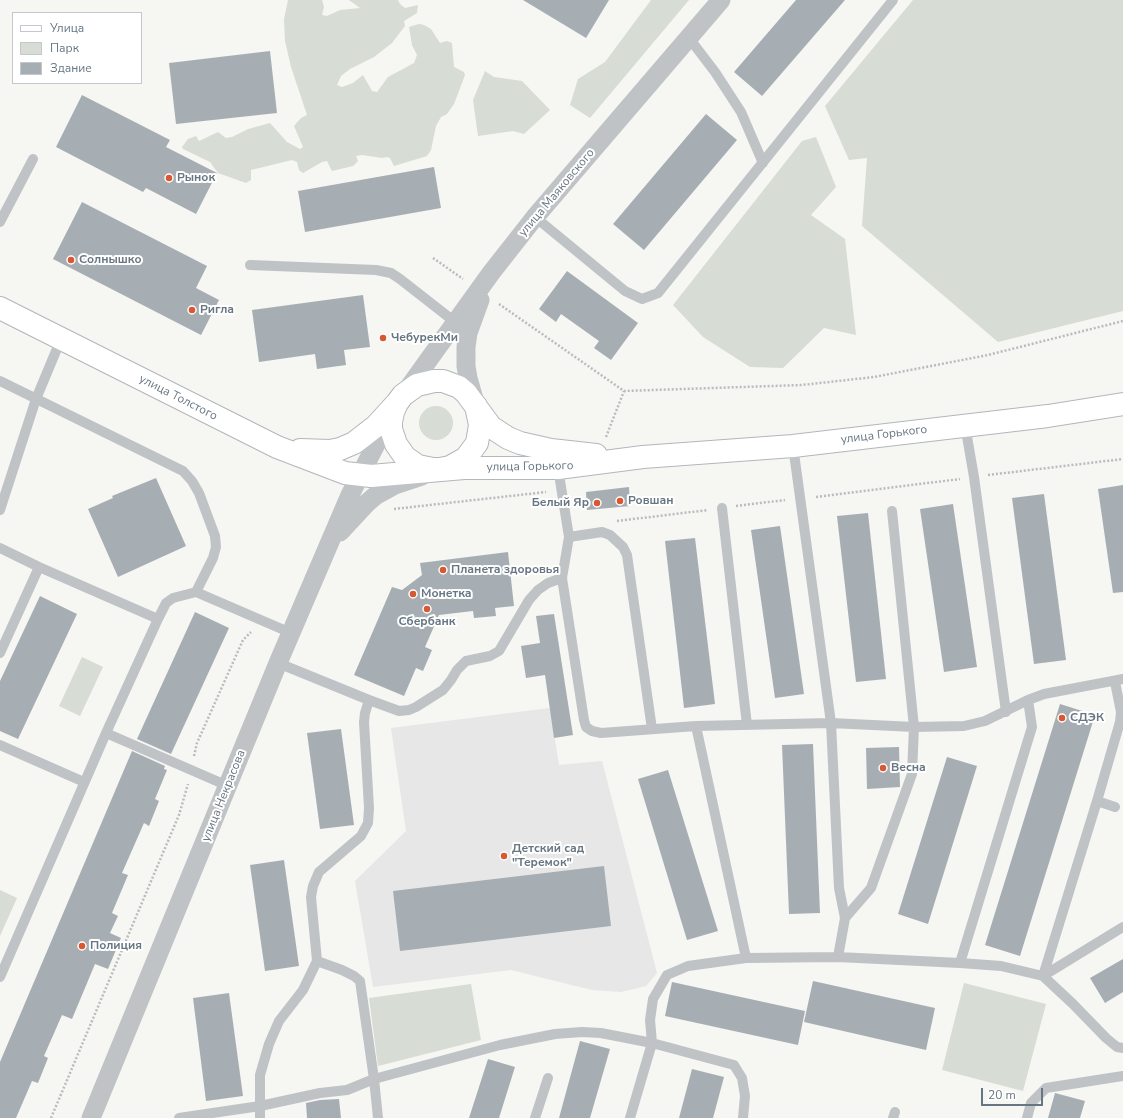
<!DOCTYPE html>
<html>
<head>
<meta charset="utf-8">
<style>
  body { margin:0 }
  #map { position:relative; width:1123px; height:1118px; overflow:hidden; background:#f6f6f3; font-family:"Nunito Sans",sans-serif }
  canvas { display:block }
  .legend { position:absolute; left:12px; top:12px; width:130px; height:72px; box-sizing:border-box; background:#fff; border:1px solid #c2c8cd; margin:0; padding:5px 7px; list-style:none; font-size:12px; color:#677682 }
  .legend li { display:flex; align-items:center; gap:8px; height:20px }
  .legend b { width:20px; border:1px solid #c2c8cd }
  .scale { position:absolute; left:981px; top:1088px; width:62px; height:18px; box-sizing:border-box; border:2px solid #677682; border-top:0; padding-left:5px; font-size:12px; line-height:14px; white-space:nowrap; color:#677682; -webkit-text-stroke:3px #fff; paint-order:stroke }
</style>
</head>
<body>
<div id="map">
<canvas width="1123" height="1118"></canvas>
<ul class="legend">
<li><b style="height:5px;background:#fff"></b>Улица</li>
<li><b style="height:11px;background:#d7dcd4"></b>Парк</li>
<li><b style="height:11px;background:#a7aeb3"></b>Здание</li>
</ul>
<div class="scale">20 m</div>
</div>
<script>
const g = document.querySelector('canvas').getContext('2d');
g.lineJoin = 'round';
function fill(path, color) {
  g.fillStyle = color;
  g.fill(path, 'evenodd');
}
function toPath(rows) {
  const path = new Path2D();
  for (const r of rows) {
    if (r.length === 3) {
      path.moveTo(r[0] + r[2], r[1]);
      path.arc(r[0], r[1], r[2], 0, 2 * Math.PI);
      continue;
    }
    path.moveTo(r[0], r[1]);
    for (let i = 2; i < r.length; i += 2) path.lineTo(r[i], r[i + 1]);
  }
  return path;
}
function trace(path, color, width, dash) {
  g.strokeStyle = color;
  g.lineWidth = width;
  g.lineCap = dash ? 'butt' : 'round';
  g.setLineDash(dash || []);
  g.stroke(path);
}
function drawText(font, color, halo, rows, align = 'center') {
  g.font = font + ' "Nunito Sans",sans-serif';
  g.lineWidth = 4;
  g.setLineDash([]);
  g.textBaseline = 'middle';
  g.strokeStyle = halo;
  g.fillStyle = color;
  for (const [text, x, y, turn = 0] of rows) {
    g.save();
    g.translate(x, y);
    g.rotate((+turn || 0) * Math.PI / 180);
    g.textAlign = isNaN(turn) ? turn : align;
    if (halo) g.strokeText(text, 0, 0);
    g.fillText(text, 0, 0);
    g.restore();
  }
}
const built = toPath([
  [550,708,559,765,602,761,657,973,646,986,621,992,592,990,511,970,373,987,355,881,406,831,391,728]
]);
const green = toPath([
  [288,0,322,0,324,7,322,15,327,16,340,10,360,8,349,0,398,0,400,4,405,8,418,5,417,13,404,21,405,26,392,43,374,57,350,69,341,76,337,85,342,87,353,83,363,75,372,91,377,92,388,77,414,63,417,55,412,45,409,27,419,24,424,25,431,29,440,43,447,41,452,43,454,67,464,72,465,75,454,104,447,114,441,117,436,126,431,150,427,156,394,166,390,158,387,157,382,158,362,155,356,156,358,161,353,166,332,171,327,161,322,162,303,173,299,170,297,162,292,160,251,170,251,180,246,183,218,173,210,162,183,149,182,147,188,139,196,136,199,141,218,132,226,138,232,137,248,129,270,123,287,142,300,149,303,147,294,126,301,118,307,115,291,67,285,41,284,19],
  [651,0,689,0,590,118,570,105,578,79,605,62],
  [913,0,1123,0,1123,311,998,342,862,226,867,158,849,160,825,106],
  [485,71,494,77,522,81,550,110,524,134,513,131,478,136,473,100],
  [816,137,836,187,811,215,845,239,856,335,824,328,783,368,750,367,703,337,673,305,802,141],
  [436,423,17],
  [82,657,103,667,80,716,59,706],
  [0,890,17,898,0,936],
  [964,983,1046,1004,1023,1091,942,1070],
  [471,984,481,1040,378,1066,369,998]
]);
const building = toPath([
  [523,0,609,0,586,38],
  [796,0,845,0,762,96,734,72],
  [270,51,277,113,176,124,169,63],
  [82,95,170,140,166,147,217,173,196,214,146,188,143,192,56,147],
  [706,114,737,140,644,250,613,224],
  [434,167,441,208,305,232,298,191],
  [82,202,207,266,196,288,219,300,201,335,53,259],
  [567,271,638,323,611,360,594,348,599,341,561,314,556,322,539,309],
  [363,295,370,347,344,350,346,365,317,369,315,354,259,362,252,310],
  [156,478,186,546,118,577,88,509,113,498,112,496],
  [1123,485,1123,592,1113,593,1098,489],
  [629,487,630,506,587,510,586,492],
  [1044,494,1066,660,1034,664,1012,498],
  [953,504,977,667,944,672,920,509],
  [868,513,886,679,856,682,837,516],
  [780,526,804,694,775,698,751,530],
  [695,538,715,704,684,708,665,541],
  [508,552,514,606,495,608,496,616,474,618,473,611,439,615,425,647,432,650,423,671,416,668,404,696,354,675,392,587,402,590,422,575,420,563],
  [40,596,77,614,18,739,0,731,0,681],
  [195,612,229,628,171,754,137,739],
  [554,614,573,735,554,738,545,675,526,678,521,646,540,643,536,616],
  [1060,704,1095,715,1020,956,985,945],
  [341,729,354,825,320,829,307,733],
  [813,744,820,913,789,914,782,745],
  [899,747,900,787,867,789,866,748],
  [132,751,165,766,164,769,167,770,155,799,159,801,149,826,144,823,122,873,128,875,112,913,118,916,110,933,121,938,108,969,95,964,72,1019,62,1015,44,1056,48,1058,38,1083,32,1081,16,1118,0,1118,0,1062],
  [947,757,977,766,928,924,898,914],
  [668,770,718,931,687,940,638,779],
  [284,860,299,966,265,971,250,865],
  [604,866,611,926,400,951,393,891],
  [1123,959,1123,992,1105,1003,1090,978],
  [813,981,935,1008,926,1050,804,1022],
  [672,982,805,1011,798,1045,665,1016],
  [229,993,243,1096,206,1101,193,998],
  [580,1041,610,1049,590,1118,559,1118],
  [488,1059,515,1067,499,1118,469,1118],
  [692,1069,724,1077,713,1118,679,1118],
  [1055,1093,1085,1101,1080,1118,1048,1118],
  [339,1099,341,1118,307,1118,306,1103,320,1100]
]);
const path = toPath([
  [433,258,463,279],
  [499,304,624,391,802,385,874,377,988,355,1123,321],
  [606,437,624,391],
  [988,475,1123,459],
  [816,497,960,479],
  [736,506,785,500],
  [394,509,546,492],
  [617,521,708,510],
  [194,756,197,743,243,640,251,632],
  [51,1118,179,815,188,784]
]);
const lane = toPath([
  [689,38,715,72,741,112,763,163],
  [535,217,625,291,642,299,658,293,893,0],
  [0,222,33,159],
  [250,265,376,270,391,273,400,279,455,322],
  [0,381,183,471,192,481,199,493,215,536,216,547,213,558,196,592],
  [965,425,974,477,1006,712],
  [793,446,831,723,839,888,845,918,838,957],
  [558,468,569,537,562,578,584,720,586,727,592,731,601,733,696,726,831,723,914,727,964,726,985,721,1028,700,1044,694,1123,679],
  [722,508,747,725],
  [0,510,36,399,61,339],
  [569,537,602,532,610,535,623,547,627,555,652,729],
  [0,548,39,567],
  [0,653,39,567,158,619],
  [278,663,369,700,365,713,364,722,369,808,368,823,361,836,319,872,313,886,311,897,317,961,342,970,354,976,360,981,374,1079,500,1045,555,1034,582,1032,601,1033,652,1043,734,1065,742,1078,745,1096,743,1118],
  [369,700,399,711,409,710,416,707,443,690,451,680,457,670,466,661,490,656,499,651,529,600,538,590,548,583,562,578],
  [696,726,746,958],
  [106,733,158,619,166,603,173,598,196,592,291,633],
  [0,745,84,782],
  [1097,801,1115,807],
  [845,918,871,888,912,774,914,727,892,511],
  [960,963,1032,727,1028,700],
  [1043,976,1097,801,1120,722,1121,712,1115,682],
  [1043,976,1123,927],
  [0,977,106,733,228,786],
  [179,1118,260,1106,320,1093,347,1090,374,1079,378,1118],
  [260,1118,260,1075,269,1044,279,1021,303,990,317,961],
  [535,1118,548,1078],
  [630,1118,652,1043,650,1020,653,999,667,975,688,966,746,958,838,957,960,963,1001,966,1043,976,1073,1004,1106,1038,1117,1047,1123,1048],
  [893,1118,895,1112],
  [1027,1118,1031,1103,1046,1088,1123,1076]
]);
const street = toPath([
  [404,394,491,273,535,217,721,0],
  [476,406,468,378,466,366,466,347,468,333,480,300],
  [340,532,367,503,375,496,395,485,422,476],
  [91,1118,278,663,350,495,392,413]
]);
const secondary = toPath([
  [0,308,277,447,345,473,371,476,464,468,558,468,643,457,793,446,1048,416,1123,404],
  [476,406,480,425,477,443,466,458,450,467,440,469,433,469,418,466,405,457,396,444,391,429,391,422,393,412,397,403,403,395,417,385,434,381,443,381,459,387,466,393,491,427,508,438,520,443,551,450,596,455],
  [300,450,330,451,340,449,354,443,376,426,396,404]
]);
const markers = [
  [169,178,4,"#d75832"],
  [71,260,4,"#d75832"],
  [192,310,4,"#d75832"],
  [383,338,4,"#d75832"],
  [620,501,4,"#d75832"],
  [597,503,4,"#d75832"],
  [443,570,4,"#d75832"],
  [413,594,4,"#d75832"],
  [427,609,4,"#d75832"],
  [1062,718,4,"#d75832"],
  [883,768,4,"#d75832"],
  [504,856,4,"#d75832"],
  [82,946,4,"#d75832"]
];
const poiNames = [
  ["Рынок",177,178],
  ["Солнышко",79,260],
  ["Ригла",200,310],
  ["ЧебурекМи",391,338],
  ["Ровшан",628,501],
  ["Белый Яр",589,503,"right"],
  ["Планета здоровья",451,570],
  ["Монетка",421,594],
  ["Сбербанк",427,622,"center"],
  ["СДЭК",1070,718],
  ["Весна",891,768],
  ["Детский сад",512,849],
  ["\"Теремок\"",512,863],
  ["Полиция",90,946]
];
const streetNames = [
  ["улица Маяковского",557,193,-50],
  ["улица Толстого",178,398,27],
  ["улица Горького",884,435,-7],
  ["улица Горького",530,467,-1],
  ["улица Некрасова",224,796,-68]
];
fill(built, '#e6e7e6');
fill(green, '#d7dcd4');
fill(building, '#a7aeb3');
trace(secondary, '#b2b7bb', 24);
trace(path, '#b9bcbe', 2.5, [2, 2]);
trace(lane, '#bfc3c6', 10);
trace(street, '#bfc3c6', 19);
trace(secondary, '#fff', 22);
for (const [x, y, r, color] of markers) {
  const dot = new Path2D();
  dot.arc(x, y, r, 0, 2 * Math.PI);
  g.fillStyle = color;
  g.fill(dot);
  trace(dot, '#fff', 1.5);
}
drawText('bold 12px', '#677682', '#fff', poiNames, 'left');
drawText('12px', '#677682', '#fff', streetNames);
</script>
</body>
</html>
